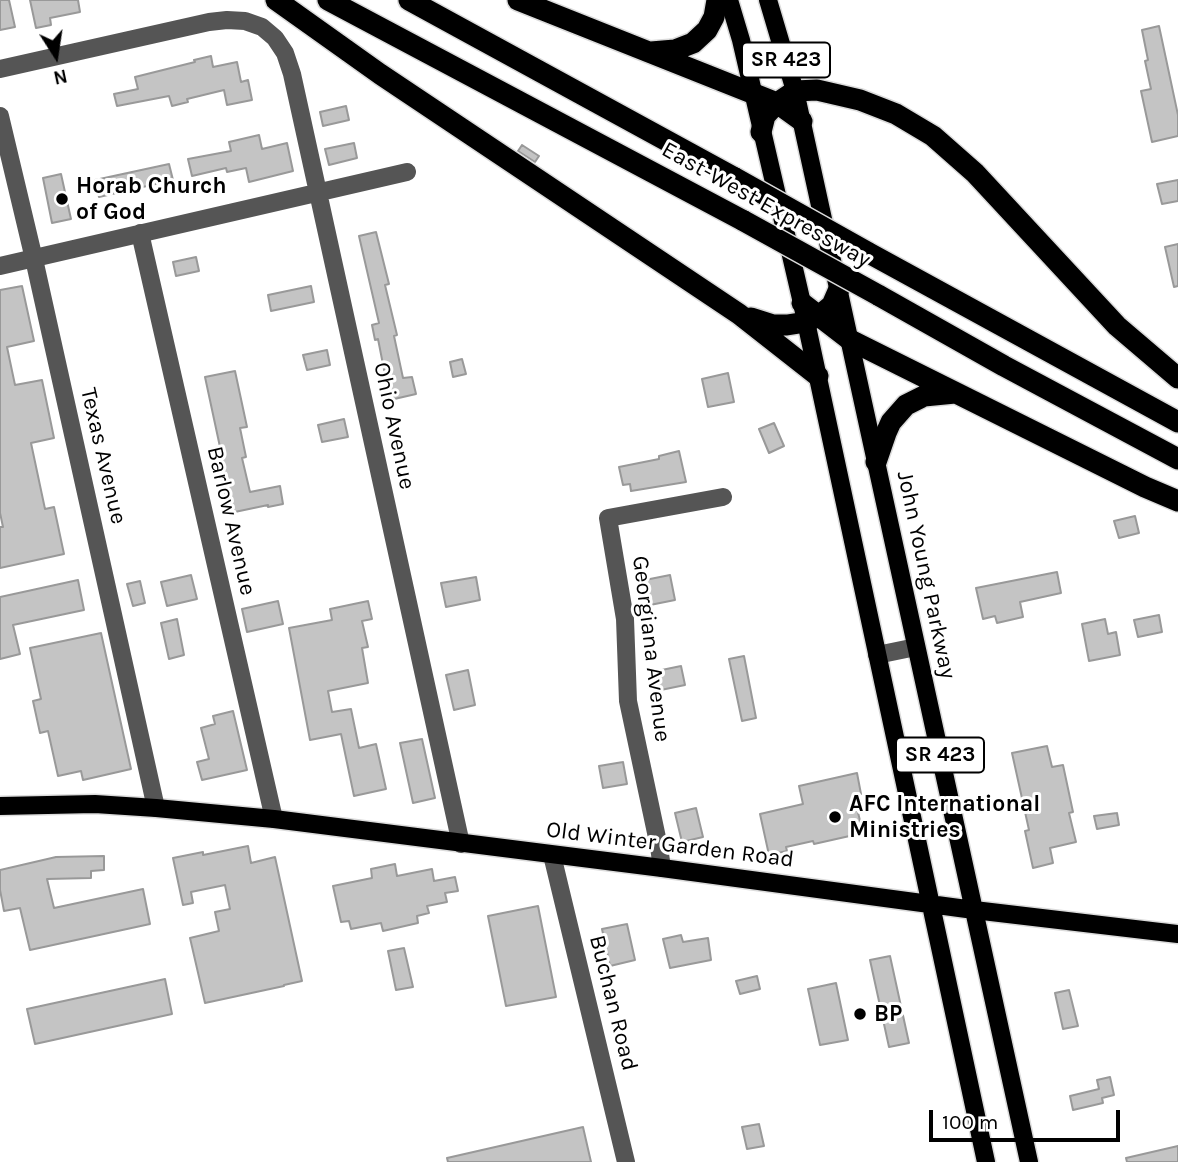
<!DOCTYPE html>
<html>
<head>
<meta charset="utf-8">
<style>
  body { margin:0 }
  #map { position:relative; width:1178px; height:1162px; overflow:hidden; background:#fff; font-family:Karla,sans-serif }
  canvas { display:block }
  .north { position:absolute; left:21px; top:21px; width:70px; height:70px; -webkit-text-stroke:5px #fff; paint-order:stroke; rotate:168deg; font-size:19px; font-weight:700; line-height:28px; text-align:center; color:#000 }
  .north::after { content:''; display:block; margin:auto; width:24px; height:32px; background:#000; clip-path:polygon(50% 0,100% 100%,50% 72%,0 100%) }
  .scale { position:absolute; left:929px; top:1110px; width:191px; height:32px; box-sizing:border-box; border:4px solid #000; border-top:0; padding-left:9px; font-size:21px; line-height:24px; white-space:nowrap; color:#000; -webkit-text-stroke:5px #fff; paint-order:stroke }
</style>
</head>
<body>
<div id="map">
<canvas width="1178" height="1162"></canvas>
<div class="north">N</div>
<div class="scale">100 m</div>
</div>
<script>
const g = document.querySelector('canvas').getContext('2d');
g.lineJoin = 'round';
function fill(path, color) {
  g.fillStyle = color;
  g.fill(path, 'evenodd');
}
function toPath(rows) {
  const path = new Path2D();
  for (const r of rows) {
    path.moveTo(r[0], r[1]);
    for (let i = 2; i < r.length; i += 2) path.lineTo(r[i], r[i + 1]);
  }
  return path;
}
function trace(path, color, width, dash) {
  g.strokeStyle = color;
  g.lineWidth = width;
  g.lineCap = dash ? 'butt' : 'round';
  g.setLineDash(dash || []);
  g.stroke(path);
}
function drawText(font, color, halo, rows, align = 'center') {
  g.font = font + ' Karla,sans-serif';
  g.lineWidth = 6;
  g.setLineDash([]);
  g.textBaseline = 'middle';
  g.strokeStyle = halo;
  g.fillStyle = color;
  for (const [text, x, y, turn = 0] of rows) {
    g.save();
    g.translate(x, y);
    g.rotate((+turn || 0) * Math.PI / 180);
    g.textAlign = isNaN(turn) ? turn : align;
    if (halo) g.strokeText(text, 0, 0);
    g.fillText(text, 0, 0);
    g.restore();
  }
}
const building = toPath([
  [0,0,9,0,15,27,0,30,0,0],
  [30,0,78,0,80,12,50,18,51,25,36,28,30,0],
  [1159,26,1178,115,1178,136,1152,142,1141,91,1151,89,1145,61,1148,60,1142,30,1159,26],
  [211,56,213,67,237,62,241,82,248,80,252,100,227,105,224,90,187,99,188,102,172,106,169,96,117,106,114,94,138,89,135,77,195,62,194,60,211,56],
  [346,106,349,120,323,126,320,112,346,106],
  [259,135,262,149,287,143,293,171,249,182,246,168,227,172,226,168,192,176,188,159,231,151,229,142,259,135],
  [354,143,357,158,329,165,325,149,354,143],
  [522,145,539,156,535,162,518,151,522,145],
  [169,164,173,180,99,197,95,180,169,164],
  [61,174,71,219,52,223,43,178,61,174],
  [1178,180,1178,201,1162,204,1157,184,1178,180],
  [376,232,389,284,385,285,397,335,394,336,403,378,412,377,416,394,390,400,378,339,375,340,372,325,379,323,359,236,376,232],
  [1178,244,1178,286,1174,287,1165,247,1178,244],
  [196,257,199,271,176,276,173,262,196,257],
  [22,286,34,341,7,347,15,385,42,380,54,438,31,443,45,509,54,507,64,554,0,568,0,527,3,527,0,513,0,290,22,286],
  [311,286,314,302,271,311,268,295,311,286],
  [327,350,330,365,307,370,303,355,327,350],
  [462,359,466,374,453,377,450,362,462,359],
  [235,371,247,427,240,428,246,457,242,458,250,492,280,486,283,504,268,507,268,505,230,513,214,448,220,447,205,377,235,371],
  [728,373,734,402,708,407,702,379,728,373],
  [344,419,348,437,322,442,318,425,344,419],
  [774,423,784,446,769,453,759,429,774,423],
  [679,451,686,482,631,491,630,484,623,485,619,467,659,459,659,456,679,451],
  [1135,516,1139,533,1119,538,1114,521,1135,516],
  [1057,572,1061,593,1020,602,1023,617,997,623,995,616,983,619,976,588,1057,572],
  [191,575,197,599,167,606,161,582,191,575],
  [670,575,675,600,650,605,645,580,670,575],
  [476,577,480,600,446,607,441,583,476,577],
  [78,580,84,610,13,625,20,654,0,659,0,597,78,580],
  [140,581,145,603,133,606,127,584,140,581],
  [278,601,283,624,247,632,242,609,278,601],
  [368,601,372,619,362,621,368,647,362,648,368,683,328,691,332,712,351,709,359,748,376,744,386,789,354,796,341,734,310,740,289,628,332,620,330,609,368,601],
  [1159,615,1162,632,1138,637,1134,620,1159,615],
  [177,619,184,655,169,659,161,623,177,619],
  [1105,619,1108,634,1116,632,1120,655,1089,661,1082,624,1105,619],
  [101,633,131,769,83,780,81,771,58,776,48,731,40,733,33,701,41,699,30,648,101,633],
  [744,656,756,718,742,721,729,659,744,656],
  [681,666,685,685,656,691,652,672,681,666],
  [468,670,475,705,454,710,446,675,468,670],
  [233,711,247,770,202,780,197,762,209,759,201,728,215,724,213,716,233,711],
  [422,739,435,798,413,803,400,743,422,739],
  [1047,746,1052,767,1063,765,1073,812,1069,813,1076,842,1050,848,1053,863,1033,868,1025,831,1029,830,1012,753,1047,746],
  [623,762,627,784,603,788,599,766,623,762],
  [857,773,861,794,854,796,863,833,814,844,813,841,786,847,787,851,769,855,760,814,803,804,799,786,857,773],
  [696,808,703,837,682,842,675,813,696,808],
  [1117,813,1119,825,1097,829,1094,816,1117,813],
  [248,846,251,863,275,857,302,981,284,985,284,986,205,1003,190,938,219,931,215,912,230,909,225,885,191,892,193,903,183,905,173,858,203,852,203,855,248,846],
  [104,856,104,870,91,871,91,878,47,879,54,908,143,889,150,924,30,950,20,908,4,911,0,890,0,870,56,857,104,856],
  [395,864,397,876,432,869,434,881,455,877,458,891,445,893,447,902,427,906,429,913,417,916,418,923,383,931,381,923,351,929,349,921,341,922,333,886,372,878,371,869,395,864],
  [538,906,556,997,506,1006,488,916,538,906],
  [627,924,635,960,610,966,602,929,627,924],
  [681,935,683,942,708,938,711,960,670,968,663,939,681,935],
  [404,948,413,987,396,990,388,951,404,948],
  [890,956,909,1043,889,1047,870,960,890,956],
  [757,976,760,989,740,994,736,981,757,976],
  [165,979,172,1014,35,1044,27,1009,165,979],
  [836,983,848,1040,820,1045,808,989,836,983],
  [1069,990,1078,1026,1063,1029,1055,993,1069,990],
  [1110,1077,1114,1095,1102,1098,1103,1103,1073,1110,1070,1096,1099,1089,1097,1080,1110,1077],
  [759,1124,764,1146,747,1149,742,1127,759,1124],
  [583,1127,591,1162,448,1162,447,1158,583,1127],
  [1178,1146,1178,1162,1127,1162,1126,1158,1178,1146]
]);
const minor = toPath([
  [0,69,209,22,227,20,245,21,262,27,275,38,285,53,292,74,461,844],
  [0,116,34,259,156,808],
  [140,233,274,819],
  [0,266,407,172],
  [877,655,916,647],
  [552,855,626,1162],
  [662,868,659,847,628,701,625,619,608,518,723,497]
]);
const major = toPath([
  [729,0,741,40,802,303,986,1162],
  [768,0,795,91,1029,1162],
  [0,806,95,804,156,808,274,819,662,868,974,910,1178,934]
]);
const highway = toPath([
  [276,0,380,74,739,314,818,376],
  [328,0,744,221],
  [409,0,735,178],
  [518,0,777,103,802,121],
  [651,52,675,50,693,43,707,30,714,17,717,0],
  [761,132,765,116,777,103,795,91,817,90,860,100,896,114,933,136,975,173,1117,326,1178,378],
  [867,252,1178,422],
  [878,295,1004,366,1178,459],
  [802,303,850,340,1145,487,1178,501],
  [751,318,773,325,787,325,806,322,820,315,832,305,839,289],
  [876,462,886,433,891,422,906,405,924,396,955,393]
]);
const highwayBridge = toPath([
  [735,178,867,252],
  [744,221,878,295]
]);
const markers = [
  [62,199,7,"#000"],
  [835,817,7,"#000"],
  [860,1014,7,"#000"]
];
const shields = [
  [786,60,88],
  [940,755,88]
];
const shieldNames = [
  ["SR 423",786,60],
  ["SR 423",940,755]
];
const poiNames = [
  ["Horab Church",76,186],
  ["of God",76,212],
  ["AFC International",849,804],
  ["Ministries",849,830],
  ["BP",874,1014]
];
const streetNames = [
  ["East-West Expressway",766,205,29],
  ["Ohio Avenue",394,426,78],
  ["Texas Avenue",103,456,77],
  ["Barlow Avenue",231,521,77],
  ["John Young Parkway",926,575,78],
  ["Georgiana Avenue",651,649,83],
  ["Old Winter Garden Road",670,845,7],
  ["Buchan Road",613,1003,76]
];
fill(building, '#c4c4c4');
trace(building, '#999', 2);
trace(major, '#dbdbdb', 21);
trace(highway, '#dbdbdb', 24);
trace(minor, '#555', 18);
trace(major, '#000', 18);
trace(highway, '#000', 21);
trace(highwayBridge, '#dbdbdb', 24, []);
trace(highwayBridge, '#000', 21);
for (const [x, y, r, color] of markers) {
  const dot = new Path2D();
  dot.arc(x, y, r, 0, 2 * Math.PI);
  g.fillStyle = color;
  g.fill(dot);
  trace(dot, '#fff', 2.5);
}
for (const [x, y, w] of shields) {
  const box = new Path2D();
  box.roundRect(x - w / 2, y - 17.5, w, 35, 5);
  g.fillStyle = '#fff';
  g.fill(box);
  trace(box, '#000', 2);
}
drawText('bold 21px', '#000', null, shieldNames);
drawText('bold 23px', '#000', '#fff', poiNames, 'left');
drawText('23px', '#000', '#fff', streetNames);
</script>
</body>
</html>
